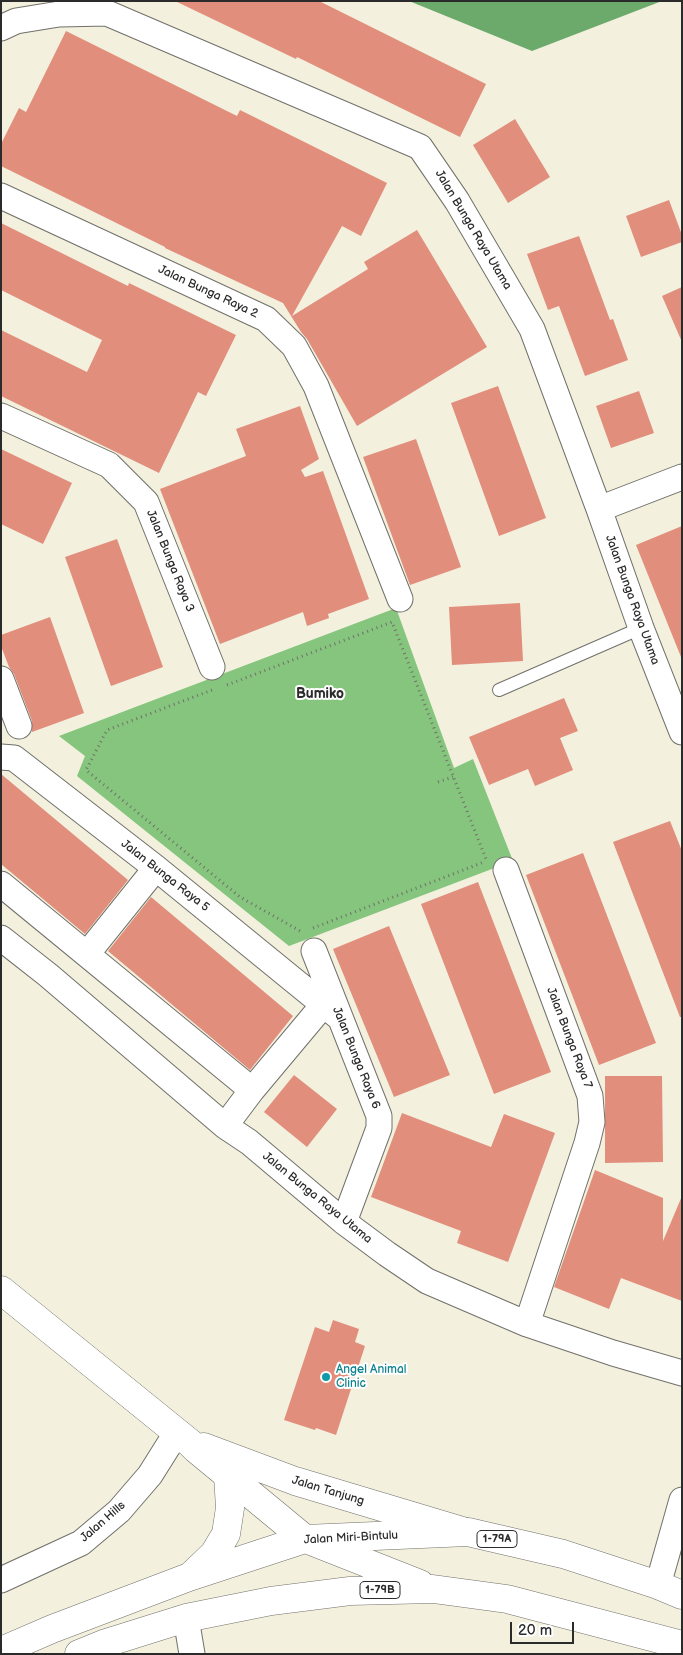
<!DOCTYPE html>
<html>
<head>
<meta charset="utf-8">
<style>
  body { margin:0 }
  #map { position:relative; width:683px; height:1655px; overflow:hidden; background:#f3f0de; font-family:"Balsamiq Sans",sans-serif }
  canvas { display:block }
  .frame { position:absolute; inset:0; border:2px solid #2b2b2b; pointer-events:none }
  .scale { position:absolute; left:510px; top:1622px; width:64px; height:22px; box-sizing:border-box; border:2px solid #2b2b2b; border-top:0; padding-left:6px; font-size:15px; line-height:18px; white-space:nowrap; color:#2b2b2b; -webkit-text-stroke:4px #fff; paint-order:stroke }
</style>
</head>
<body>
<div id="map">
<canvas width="683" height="1655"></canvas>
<div class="frame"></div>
<div class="scale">20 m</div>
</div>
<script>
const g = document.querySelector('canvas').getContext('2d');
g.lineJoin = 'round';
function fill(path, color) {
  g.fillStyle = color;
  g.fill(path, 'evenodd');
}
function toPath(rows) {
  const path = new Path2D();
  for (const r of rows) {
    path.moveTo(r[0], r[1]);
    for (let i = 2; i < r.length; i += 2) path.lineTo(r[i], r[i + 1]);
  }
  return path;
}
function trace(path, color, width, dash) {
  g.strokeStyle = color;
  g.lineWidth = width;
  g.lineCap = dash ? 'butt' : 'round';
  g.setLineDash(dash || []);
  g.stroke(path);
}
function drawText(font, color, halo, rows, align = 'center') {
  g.font = font + ' "Balsamiq Sans",sans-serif';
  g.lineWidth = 4;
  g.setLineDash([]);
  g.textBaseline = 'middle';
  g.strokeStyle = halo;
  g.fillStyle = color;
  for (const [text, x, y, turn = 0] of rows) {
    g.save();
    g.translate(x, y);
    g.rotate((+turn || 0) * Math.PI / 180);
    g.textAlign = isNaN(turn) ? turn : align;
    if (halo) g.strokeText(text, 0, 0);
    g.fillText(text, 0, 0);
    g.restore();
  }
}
const green = toPath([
  [396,608,454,768,473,759,513,861,289,946,77,776,85,756,59,736]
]);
const forest = toPath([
  [409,1,662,1,532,51]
]);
const building = toPath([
  [175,1,319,1,486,84,460,137,297,57,296,59],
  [66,31,237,116,240,110,387,183,361,236,342,226,292,316,368,269,364,262,417,230,487,347,357,426,307,339,301,332,283,303,165,248,165,247,1,166,1,144,19,108,26,112],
  [515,119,550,177,508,203,473,145],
  [669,200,682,235,682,242,641,257,626,216],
  [1,223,128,286,129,283,236,335,206,396,198,392,159,473,1,396,1,330,87,372,102,340,1,290],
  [579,236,610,320,613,319,628,360,585,376,559,306,548,310,527,254],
  [682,287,682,342,662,296],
  [498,386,546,518,499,536,451,403],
  [639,391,654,433,611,448,596,406],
  [300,406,319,459,301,470,305,477,323,471,369,599,328,614,329,618,307,626,303,612,220,644,160,489,246,456,236,429],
  [416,439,461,567,410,585,363,457],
  [1,449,72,483,43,544,1,524],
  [682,526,682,657,681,657,636,545],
  [117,539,163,667,111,686,65,557],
  [520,603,523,661,452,665,449,607],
  [50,617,84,713,32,732,32,721,14,674,9,667,1,646,1,635],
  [564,698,578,731,560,738,573,770,535,786,528,769,489,785,469,737],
  [1,774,128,880,85,934,1,864],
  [670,821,682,851,682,1017,680,1017,613,842],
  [583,853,656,1043,599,1065,526,875],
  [478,882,551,1072,494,1094,421,904],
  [151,897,293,1016,250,1070,108,951],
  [389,926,450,1075,394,1097,333,949],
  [294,1075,337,1109,307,1147,264,1112],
  [605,1076,662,1076,663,1162,605,1163],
  [402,1113,491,1147,504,1114,555,1133,508,1262,457,1243,461,1231,371,1197],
  [595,1170,663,1198,663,1241,682,1196,682,1301,621,1278,609,1309,554,1287],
  [333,1320,359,1329,355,1342,365,1346,336,1435,316,1428,315,1430,284,1420,315,1327,329,1332]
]);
const path = toPath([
  [227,685,392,622,486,859],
  [212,690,107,730,86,770,240,897,302,932],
  [438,782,453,777],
  [313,928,484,862]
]);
const lane = toPath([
  [499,690,641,628]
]);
const street = toPath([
  [1,28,16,21,59,14,107,13,420,147,457,201,532,329,599,509,641,628,682,732],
  [1,196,266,319,294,346,316,386,400,599],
  [1,416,109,465,146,502,212,667],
  [599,509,682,477],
  [1,679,19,726],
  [1,757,14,758,156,868,340,1018],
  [506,870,590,1096,592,1122,587,1143,527,1324],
  [1,884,252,1090],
  [1,938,48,975,225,1126,249,1142,344,1222,387,1254,427,1281,527,1324,613,1353,682,1373],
  [314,951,379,1116,379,1128,344,1222],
  [87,954,156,868],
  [225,1126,252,1090,324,1004],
  [1,1580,81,1543,119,1511,150,1475,177,1432],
  [658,1585,682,1500],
  [186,1618,192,1654]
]);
const secondary = toPath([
  [1,1290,190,1443,196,1449,305,1539],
  [204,1447,295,1481,462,1531]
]);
const highway = toPath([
  [311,1541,420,1584],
  [192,1575,214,1554,226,1534,230,1508,228,1475],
  [1,1651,52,1629,189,1577,305,1539,468,1532,563,1554,658,1585,682,1595],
  [79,1654,106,1643,186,1618,271,1601,350,1591,433,1589,507,1599,682,1645]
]);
const markers = [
  [326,1377,5,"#0f9aa8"]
];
const shields = [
  [497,1539,40],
  [380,1590,40]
];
const shieldNames = [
  ["1-79A",497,1539],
  ["1-79B",380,1590]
];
const streetNames = [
  ["Jalan Bunga Raya Utama",473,230,59],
  ["Jalan Bunga Raya 2",208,292,25],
  ["Jalan Bunga Raya 3",170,561,68],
  ["Jalan Bunga Raya Utama",632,600,70],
  ["Jalan Bunga Raya 5",165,876,38],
  ["Jalan Bunga Raya 7",569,1038,69],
  ["Jalan Bunga Raya 6",356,1058,68],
  ["Jalan Bunga Raya Utama",317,1198,39],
  ["Jalan Tanjung",328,1491,17],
  ["Jalan Hills",103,1522,-41],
  ["Jalan Miri-Bintulu",351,1538,-3]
];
const cultureNames = [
  ["Angel Animal",336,1370],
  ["Clinic",336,1384]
];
const neighbourhoodNames = [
  ["Bumiko",320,694]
];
fill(green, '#85c57d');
fill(forest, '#6caa6c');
fill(building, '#e18e7c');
trace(lane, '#71706a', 14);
trace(street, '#71706a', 27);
trace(secondary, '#71706a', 29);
trace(highway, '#71706a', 29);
trace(path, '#71706a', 3, [1, 4]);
trace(lane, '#fff', 12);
trace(street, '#fff', 25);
trace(secondary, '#fff', 28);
trace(highway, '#fff', 28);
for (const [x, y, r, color] of markers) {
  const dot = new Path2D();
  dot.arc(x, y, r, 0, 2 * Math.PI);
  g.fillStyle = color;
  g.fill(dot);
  trace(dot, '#fff', 2);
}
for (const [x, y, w] of shields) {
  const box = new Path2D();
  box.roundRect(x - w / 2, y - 8.5, w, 17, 4);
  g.fillStyle = '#fff';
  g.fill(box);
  trace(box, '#2b2b2b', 1);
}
drawText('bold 11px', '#2b2b2b', null, shieldNames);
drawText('12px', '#2b2b2b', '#fff', streetNames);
drawText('12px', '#0d838f', '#fff', cultureNames, 'left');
drawText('bold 14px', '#2b2b2b', '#fff', neighbourhoodNames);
</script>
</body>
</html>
